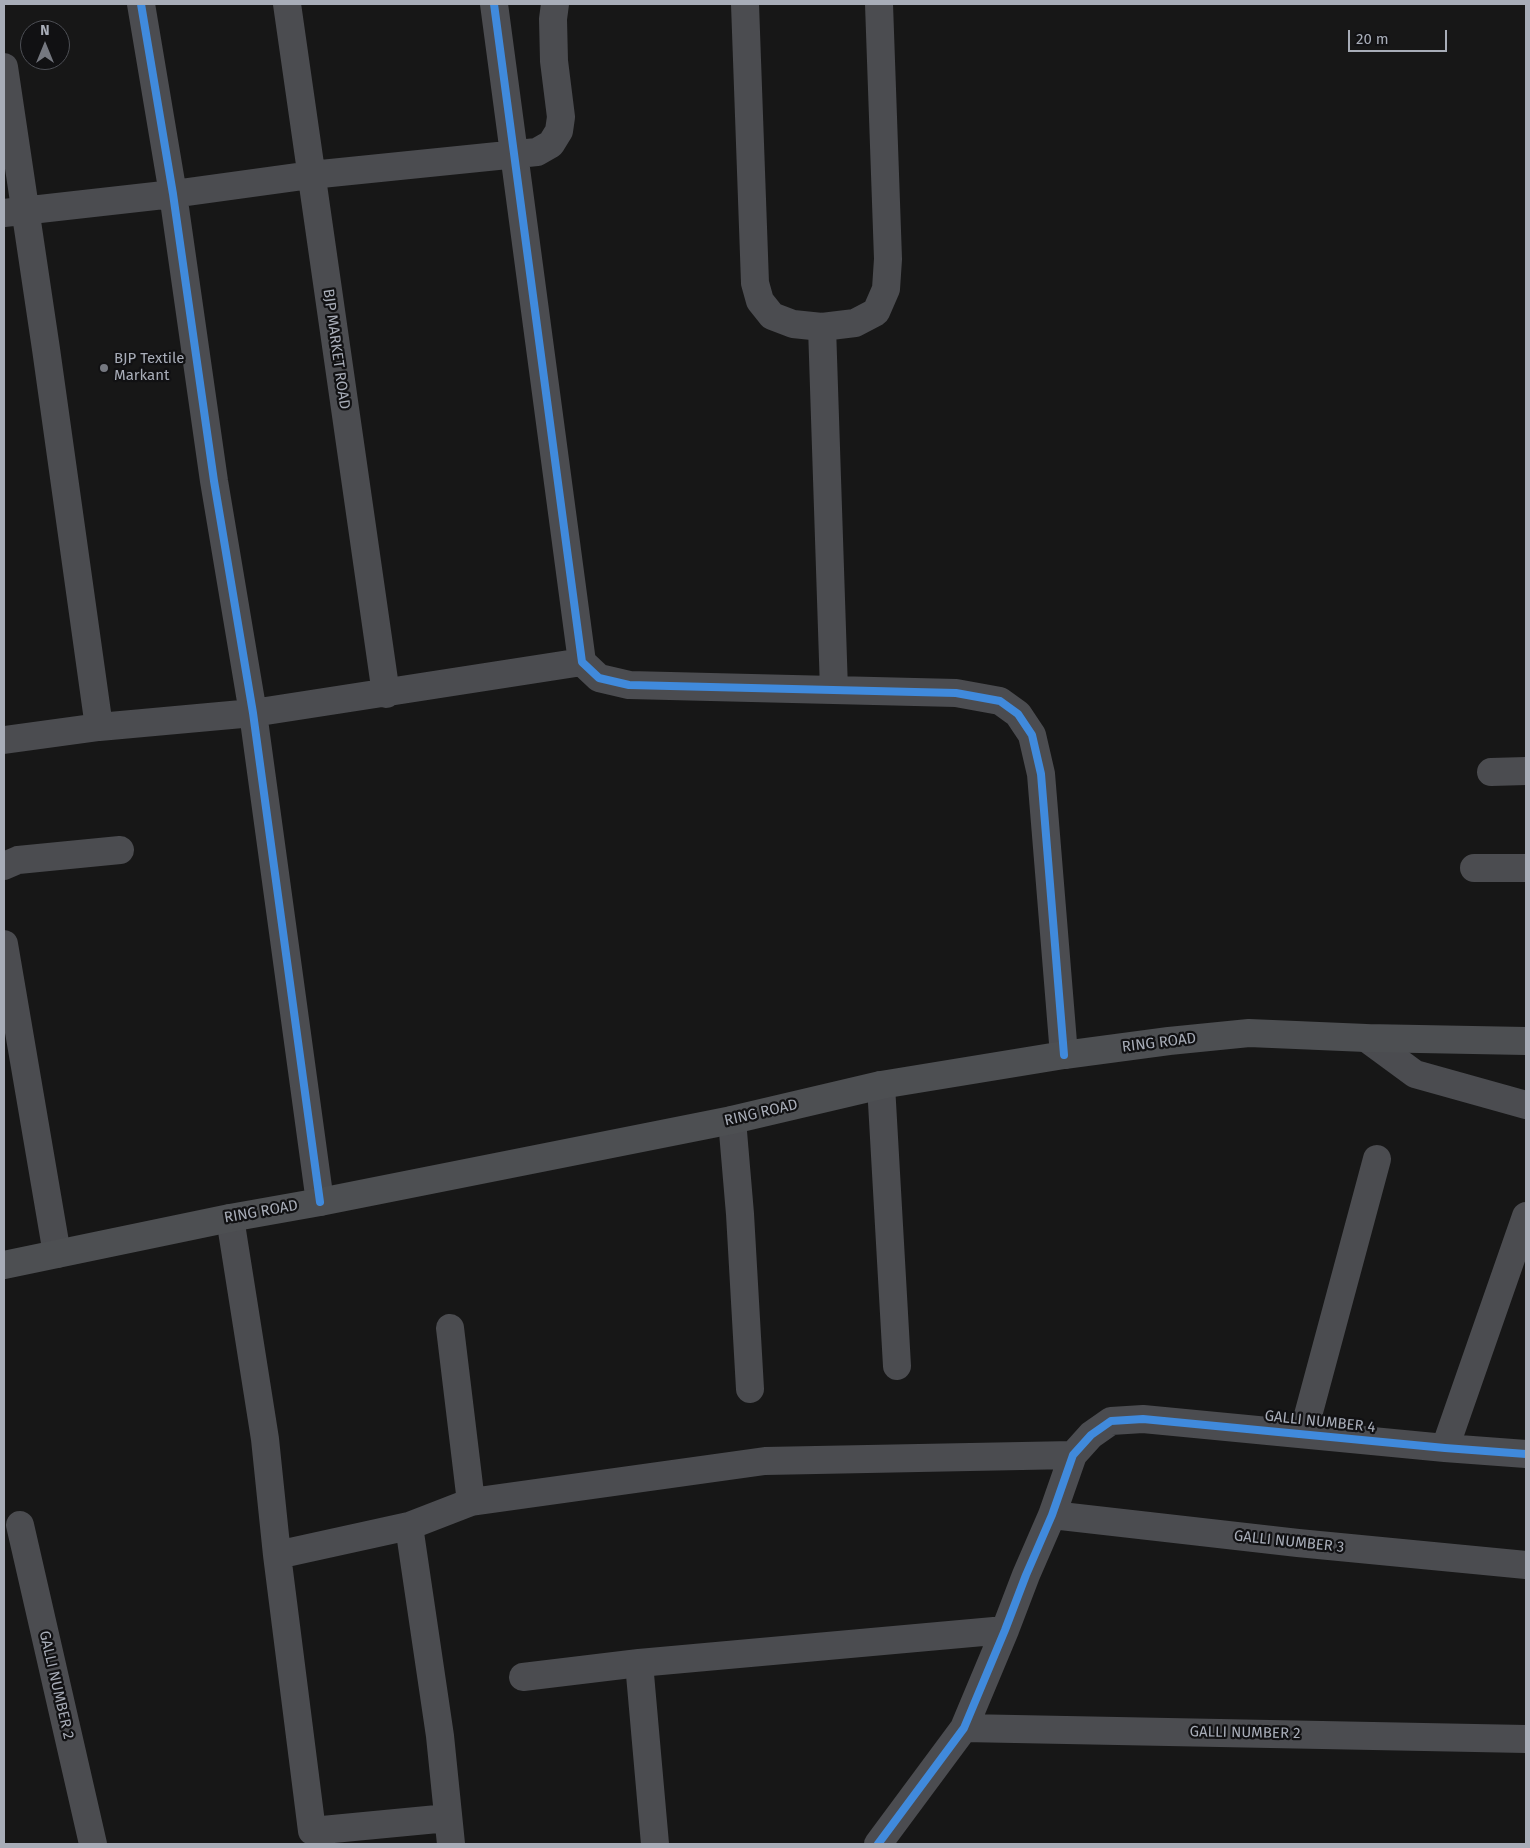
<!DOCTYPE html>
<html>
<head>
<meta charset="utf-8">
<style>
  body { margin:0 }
  #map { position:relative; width:1530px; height:1848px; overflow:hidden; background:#171717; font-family:"Fira Sans",sans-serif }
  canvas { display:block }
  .frame { position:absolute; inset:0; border:5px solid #a8adb8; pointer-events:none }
  .north { position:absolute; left:20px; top:20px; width:50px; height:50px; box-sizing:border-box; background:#111113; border:1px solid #4d4f55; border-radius:50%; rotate:0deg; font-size:14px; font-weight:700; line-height:20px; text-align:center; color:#a8adb8 }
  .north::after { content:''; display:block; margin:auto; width:18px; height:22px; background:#757880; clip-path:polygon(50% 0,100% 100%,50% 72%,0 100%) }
  .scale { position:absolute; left:1348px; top:30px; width:99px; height:22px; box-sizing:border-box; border:2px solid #a8adb8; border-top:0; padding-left:6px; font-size:15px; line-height:18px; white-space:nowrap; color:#a8adb8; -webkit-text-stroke:4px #111113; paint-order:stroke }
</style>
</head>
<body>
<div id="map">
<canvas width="1530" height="1848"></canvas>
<div class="frame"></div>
<div class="north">N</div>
<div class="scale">20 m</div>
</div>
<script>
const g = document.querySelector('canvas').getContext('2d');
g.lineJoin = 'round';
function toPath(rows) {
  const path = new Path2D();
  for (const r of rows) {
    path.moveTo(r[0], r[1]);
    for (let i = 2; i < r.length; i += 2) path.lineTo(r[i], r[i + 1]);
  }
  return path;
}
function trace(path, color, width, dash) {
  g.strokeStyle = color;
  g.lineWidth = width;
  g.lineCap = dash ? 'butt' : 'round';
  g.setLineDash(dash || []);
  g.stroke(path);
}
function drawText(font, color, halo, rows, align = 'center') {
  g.font = font + ' "Fira Sans",sans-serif';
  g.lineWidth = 4.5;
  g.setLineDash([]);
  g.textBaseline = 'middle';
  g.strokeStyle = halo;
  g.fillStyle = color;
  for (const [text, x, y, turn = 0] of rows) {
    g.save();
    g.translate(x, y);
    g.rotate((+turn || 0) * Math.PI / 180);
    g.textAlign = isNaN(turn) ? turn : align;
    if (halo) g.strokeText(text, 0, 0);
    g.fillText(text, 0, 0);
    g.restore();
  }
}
const minor = toPath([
  [141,4,173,194,214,481,253,713,320,1202],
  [287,4,386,694],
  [494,4,582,662,599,678,629,685,956,693,1000,701,1018,714,1032,735,1041,774,1064,1055],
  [745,4,755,283,760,301,772,316,793,324,822,327,855,323,876,312,886,289,888,259,879,4],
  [4,67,46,349,99,727],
  [4,213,173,194,311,175,537,152,551,144,559,131,561,117,554,61,553,19,555,4],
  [822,327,834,690],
  [4,740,99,727,253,713,582,662],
  [1491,772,1526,771],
  [4,866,18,860,120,850],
  [1474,868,1526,868],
  [4,944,57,1254],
  [1366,1038,1415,1074,1526,1105],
  [881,1085,897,1366],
  [732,1120,740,1214,750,1389],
  [230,1218,265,1439,277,1555,312,1831,448,1818],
  [450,1328,471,1502],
  [1303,1434,1377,1159],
  [1445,1448,1526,1216],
  [1052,1515,1298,1543,1526,1565],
  [20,1525,93,1844],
  [409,1526,440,1736,451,1844],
  [277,1555,409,1526,471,1502,765,1461,1073,1455],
  [523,1677,639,1663],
  [964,1728,1526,1739],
  [655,1844,639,1663,1005,1630],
  [878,1844,964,1728,1005,1630,1026,1575,1052,1515,1073,1455,1091,1435,1111,1421,1143,1419,1445,1448,1526,1454]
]);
const major = toPath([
  [4,1265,230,1218,320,1202,732,1120,881,1085,1064,1055,1169,1041,1249,1033,1366,1038,1526,1041]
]);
const cycleway = toPath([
  [141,4,173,194,214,481,253,713,320,1202],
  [494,4,582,662,599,678,629,685,956,693,1000,701,1018,714,1032,735,1041,774,1064,1055],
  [878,1844,964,1728,1005,1630,1026,1575,1052,1515,1073,1455,1091,1435,1111,1421,1143,1419,1445,1448,1526,1454]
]);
const markers = [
  [104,368,5,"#757880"]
];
const streetNames = [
  ["BJP MARKET ROAD",336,349,82],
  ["RING ROAD",1159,1043,-7],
  ["RING ROAD",761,1113,-13],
  ["RING ROAD",261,1212,-10],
  ["GALLI NUMBER 4",1320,1422,6],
  ["GALLI NUMBER 3",1289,1542,6],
  ["GALLI NUMBER 2",56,1685,77],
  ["GALLI NUMBER 2",1245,1733,1]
];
const poiNames = [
  ["BJP Textile",114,359],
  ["Markant",114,376]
];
trace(minor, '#4b4c50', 28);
trace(major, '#4d4f52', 28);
trace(cycleway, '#408adc', 8);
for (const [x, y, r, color] of markers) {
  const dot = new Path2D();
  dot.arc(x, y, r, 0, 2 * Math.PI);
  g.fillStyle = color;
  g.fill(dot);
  trace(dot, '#111113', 2);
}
drawText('15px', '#a8adb8', '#111113', streetNames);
drawText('15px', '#a8adb8', '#111113', poiNames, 'left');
</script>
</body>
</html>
